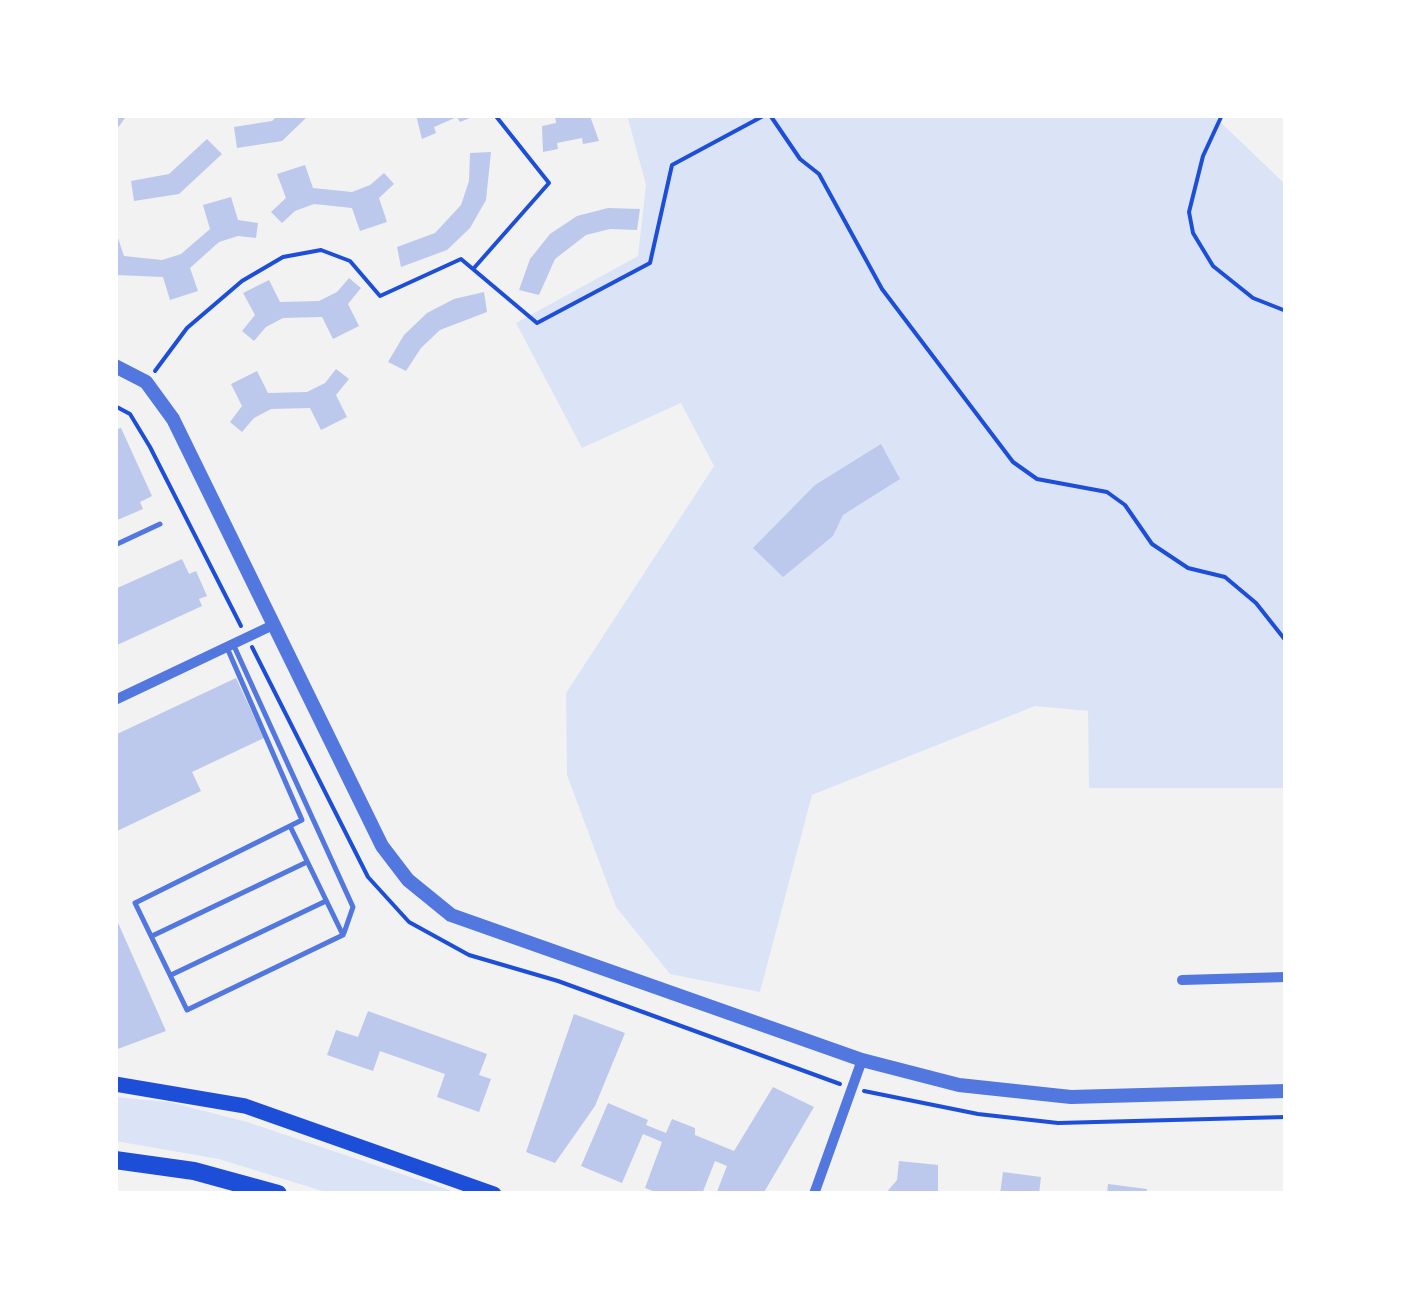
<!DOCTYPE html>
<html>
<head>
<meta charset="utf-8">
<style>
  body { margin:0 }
  #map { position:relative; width:1401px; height:1309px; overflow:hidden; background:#f2f2f2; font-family:"Public Sans",sans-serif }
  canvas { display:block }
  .frame { position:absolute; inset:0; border:118px solid #fff; pointer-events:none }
</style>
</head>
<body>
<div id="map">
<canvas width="1401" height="1309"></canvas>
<div class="frame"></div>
</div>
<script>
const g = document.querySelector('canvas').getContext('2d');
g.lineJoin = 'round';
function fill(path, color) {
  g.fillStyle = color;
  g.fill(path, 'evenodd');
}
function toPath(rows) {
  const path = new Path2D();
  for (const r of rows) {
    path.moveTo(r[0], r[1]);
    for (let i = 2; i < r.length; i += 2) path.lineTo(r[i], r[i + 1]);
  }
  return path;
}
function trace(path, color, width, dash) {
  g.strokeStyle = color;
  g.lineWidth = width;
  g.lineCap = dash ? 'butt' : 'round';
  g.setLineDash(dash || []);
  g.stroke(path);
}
const green = toPath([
  [627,115,1213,115,1286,185,1286,788,1089,788,1088,711,1035,706,812,795,760,992,670,974,616,907,567,775,566,693,714,466,681,403,582,448,516,323,638,256,646,185],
  [115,1097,169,1102,247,1122,461,1194,332,1194,219,1159,115,1141]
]);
const building = toPath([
  [115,115,127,115,115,132],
  [278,115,309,115,282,141,237,148,234,127,272,121],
  [416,115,477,115,460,122,457,117,434,127,436,133,422,139],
  [555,115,590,116,599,141,583,144,582,138,557,143,558,149,543,152,542,126,556,123],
  [207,139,222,154,179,194,134,201,131,181,169,174],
  [491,152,486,200,470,228,447,250,401,267,397,247,435,233,461,205,469,181,470,153],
  [305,165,313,188,352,192,370,185,384,173,394,184,379,198,387,222,360,231,352,208,314,204,295,211,282,223,271,212,286,198,277,174],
  [231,197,238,220,258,223,256,238,238,236,219,242,190,268,198,291,170,300,163,277,115,275,115,229,124,256,162,260,181,254,210,229,203,205],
  [608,208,640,209,637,230,610,229,586,235,555,259,539,295,519,290,530,259,550,234,577,216],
  [349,278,361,288,348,304,359,326,333,339,322,317,283,318,266,327,254,341,242,331,255,315,243,293,269,280,280,302,319,301,337,292],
  [484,292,487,312,440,330,421,348,406,371,388,362,404,335,427,313,454,299],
  [336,369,349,379,336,395,347,417,321,430,310,408,271,409,254,418,242,432,230,422,242,406,231,384,257,371,268,393,307,392,325,383],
  [121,428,152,496,140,502,143,509,115,521,115,430],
  [881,444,900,479,843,515,833,536,783,577,753,548,815,485],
  [182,559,189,574,196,571,207,596,199,599,202,606,115,646,115,589],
  [236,678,264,738,192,772,201,791,115,832,115,735],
  [115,916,166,1031,115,1050],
  [368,1011,487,1054,479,1075,491,1079,479,1112,437,1097,445,1074,380,1051,373,1071,327,1055,336,1030,358,1037],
  [574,1014,625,1033,595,1106,555,1163,526,1152],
  [773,1087,814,1107,763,1194,716,1194,727,1166,715,1161,702,1194,661,1194,645,1188,662,1142,643,1134,622,1183,581,1166,608,1103,648,1120,646,1125,666,1133,672,1119,695,1128,695,1135,734,1151],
  [899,1161,938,1165,938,1194,885,1194,897,1180],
  [1003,1172,1041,1177,1039,1194,1000,1194],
  [1108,1184,1147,1189,1146,1194,1107,1194]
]);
const path = toPath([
  [770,115,800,159,819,174,882,289,1013,462,1037,479,1107,492,1125,505,1152,544,1188,568,1225,577,1256,603,1286,641],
  [1222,115,1203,156,1189,212,1193,233,1213,266,1253,298,1286,311],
  [474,268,549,183,495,115],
  [155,371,187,328,242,281,283,257,321,250,350,261,380,296,461,259,537,323,650,263,672,165,765,115],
  [115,406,130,414,150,447,241,626],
  [252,647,368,877,409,922,469,955,558,981,840,1084],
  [864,1091,978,1114,1058,1123,1286,1117]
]);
const service = toPath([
  [115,545,160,524],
  [234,646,353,907,344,933],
  [228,650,302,820,135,903,187,1010,343,935,291,828],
  [152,936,307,862],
  [171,975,326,901]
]);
const minor = toPath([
  [115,700,271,626],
  [1182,980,1286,977],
  [814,1194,862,1060]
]);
const tertiary = toPath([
  [115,366,146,382,173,419,382,846,408,880,451,915,862,1060,959,1085,1071,1097,1286,1091]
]);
const secondary = toPath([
  [115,1084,245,1106,494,1194]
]);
const primary = toPath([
  [115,1160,194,1171,278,1194]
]);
fill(green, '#dbe4f7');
fill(building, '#bdc9ec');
trace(path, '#1d4ed8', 4);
trace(service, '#5277de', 5);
trace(minor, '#5277de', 10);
trace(tertiary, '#5277de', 14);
trace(secondary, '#1d4ed8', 15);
trace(primary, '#1d4ed8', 18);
</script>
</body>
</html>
